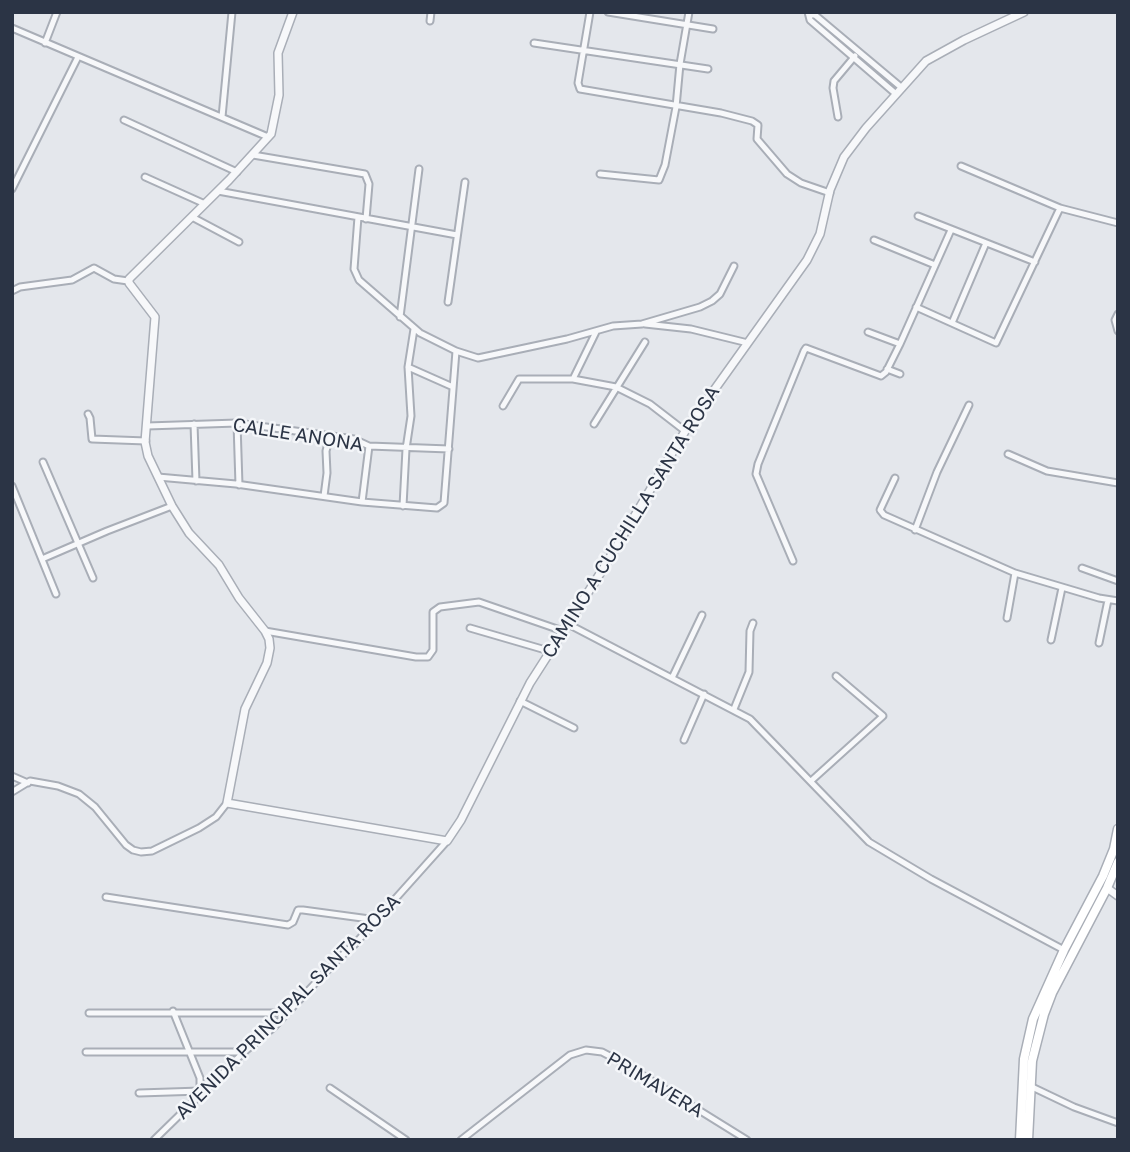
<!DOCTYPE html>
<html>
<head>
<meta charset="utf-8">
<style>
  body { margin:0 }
  #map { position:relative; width:1130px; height:1152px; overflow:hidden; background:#e4e7ec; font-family:"Golos Text",sans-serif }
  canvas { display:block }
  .frame { position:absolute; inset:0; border:14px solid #2b3445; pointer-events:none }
</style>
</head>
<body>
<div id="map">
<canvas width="1130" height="1152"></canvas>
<div class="frame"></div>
</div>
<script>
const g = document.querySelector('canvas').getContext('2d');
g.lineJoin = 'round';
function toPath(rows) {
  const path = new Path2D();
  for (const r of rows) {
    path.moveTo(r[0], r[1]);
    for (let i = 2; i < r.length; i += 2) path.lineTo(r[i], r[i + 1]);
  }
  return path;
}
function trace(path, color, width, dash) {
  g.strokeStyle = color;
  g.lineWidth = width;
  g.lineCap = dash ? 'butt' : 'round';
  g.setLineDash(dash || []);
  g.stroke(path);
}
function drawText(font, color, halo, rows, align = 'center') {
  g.font = font + ' "Golos Text",sans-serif';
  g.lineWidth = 5;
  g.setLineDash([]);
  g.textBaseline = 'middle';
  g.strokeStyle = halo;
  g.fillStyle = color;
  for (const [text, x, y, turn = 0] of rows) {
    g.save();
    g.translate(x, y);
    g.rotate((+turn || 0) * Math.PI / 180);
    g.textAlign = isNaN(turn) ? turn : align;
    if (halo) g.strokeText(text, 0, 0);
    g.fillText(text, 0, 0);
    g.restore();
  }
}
const minor = toPath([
  [590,12,578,83,580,89,721,113,752,121,758,125,757,139,787,174,801,183,830,193],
  [608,12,713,29],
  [808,12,810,20,896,94],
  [809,15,815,15,902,88],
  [430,21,431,12],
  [12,28,268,137],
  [45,43,57,12],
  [534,43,708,69],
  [222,117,232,12],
  [838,117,833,88,834,81,855,56],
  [124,120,237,172],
  [253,155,365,174,369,184,366,219],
  [961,166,1060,208,1118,223],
  [600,174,659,180,665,165,676,107,680,64,689,12],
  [145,177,205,204],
  [12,189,78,57],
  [218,191,457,235],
  [918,216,1035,262],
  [192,217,239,242],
  [358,217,354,269,359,280,420,333,456,351,478,358,567,339,613,326,642,324,700,307,712,301,720,294,734,266],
  [874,240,935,265],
  [12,291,20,287,72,280,94,268,114,279,128,281],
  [448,302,465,182],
  [916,307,996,343,1060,208],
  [1118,314,1115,320,1118,331],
  [400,317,419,169],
  [952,323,986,243],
  [645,324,691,329,748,343],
  [868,332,900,344],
  [408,367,453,387],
  [887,369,900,374],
  [573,379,596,332],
  [503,406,519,379,573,379,616,387,650,404,685,431],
  [88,414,90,418,92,439,146,441],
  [237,423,239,485],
  [194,424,196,481],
  [594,424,645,342],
  [147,426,237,423,354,439,369,446,449,449],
  [1008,454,1047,471,1118,483],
  [43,462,93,578],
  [158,477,236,484,362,502,437,508,444,503,456,351],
  [895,478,880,510,884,515,1015,573,1099,598,1118,601],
  [12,486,56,594],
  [324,496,327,473,326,451,330,436],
  [362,502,369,446],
  [403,506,406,449,411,416,408,367,414,329],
  [915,530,937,472,969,405],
  [42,559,107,531,172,506],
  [793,561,756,474,758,464,804,351,806,348,881,376,886,372,900,344,951,230],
  [1082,568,1118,581],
  [1007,618,1015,573],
  [568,624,750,719,869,842,931,879,1064,950],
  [470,628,549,651],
  [265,631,416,657,428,657,433,650,433,612,440,607,479,602,563,631],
  [1051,640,1062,588],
  [1099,643,1108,600],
  [672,678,702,615],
  [520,701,574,728],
  [734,709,749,672,750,631,753,623],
  [684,740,704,694],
  [12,776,28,783],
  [811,781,883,716,836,676],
  [12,792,30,781,58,786,79,794,95,807,126,845,133,850,141,852,152,851,199,828,216,817,227,803],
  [106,897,288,925,293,922,298,910,303,910,377,920],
  [173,1011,200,1078,200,1091],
  [89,1013,285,1013],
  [86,1052,244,1052],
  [1030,1086,1074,1107,1118,1123],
  [330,1088,406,1140],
  [139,1093,201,1091],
  [154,1140,244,1052,274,1027,339,958,354,945,447,841],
  [461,1140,570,1055,586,1050,602,1052,623,1063,747,1140]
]);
const tertiary = toPath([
  [293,12,278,53,279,95,271,134,229,180,129,279,129,283,155,317,145,442,148,456,172,506,189,533,219,565,239,598,265,631,269,639,270,648,267,663,245,709,227,803,447,841,461,820,530,683,603,569,687,428,807,260,820,234,830,190,844,157,866,128,926,61,964,40,1024,12],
  [1107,888,1118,896]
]);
const secondary = toPath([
  [1020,1140,1024,1059,1033,1019,1064,950,1103,876,1114,849,1118,829],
  [1028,1140,1032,1061,1044,1014,1052,993,1107,888,1118,862]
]);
const streetNames = [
  ["CALLE ANONA",298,435,9],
  ["CAMINO A CUCHILLA SANTA ROSA",631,522,-58],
  ["AVENIDA PRINCIPAL SANTA ROSA",288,1007,-45],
  ["PRIMAVERA",655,1085,31]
];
trace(minor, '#a9aeb7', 9);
trace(tertiary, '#a9aeb7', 10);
trace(secondary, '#a9aeb7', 11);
trace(minor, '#f7f8fa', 5);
trace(tertiary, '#f7f8fa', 7);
trace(secondary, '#fff', 8);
drawText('19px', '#2b3445', '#f4f6f9', streetNames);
</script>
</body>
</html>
